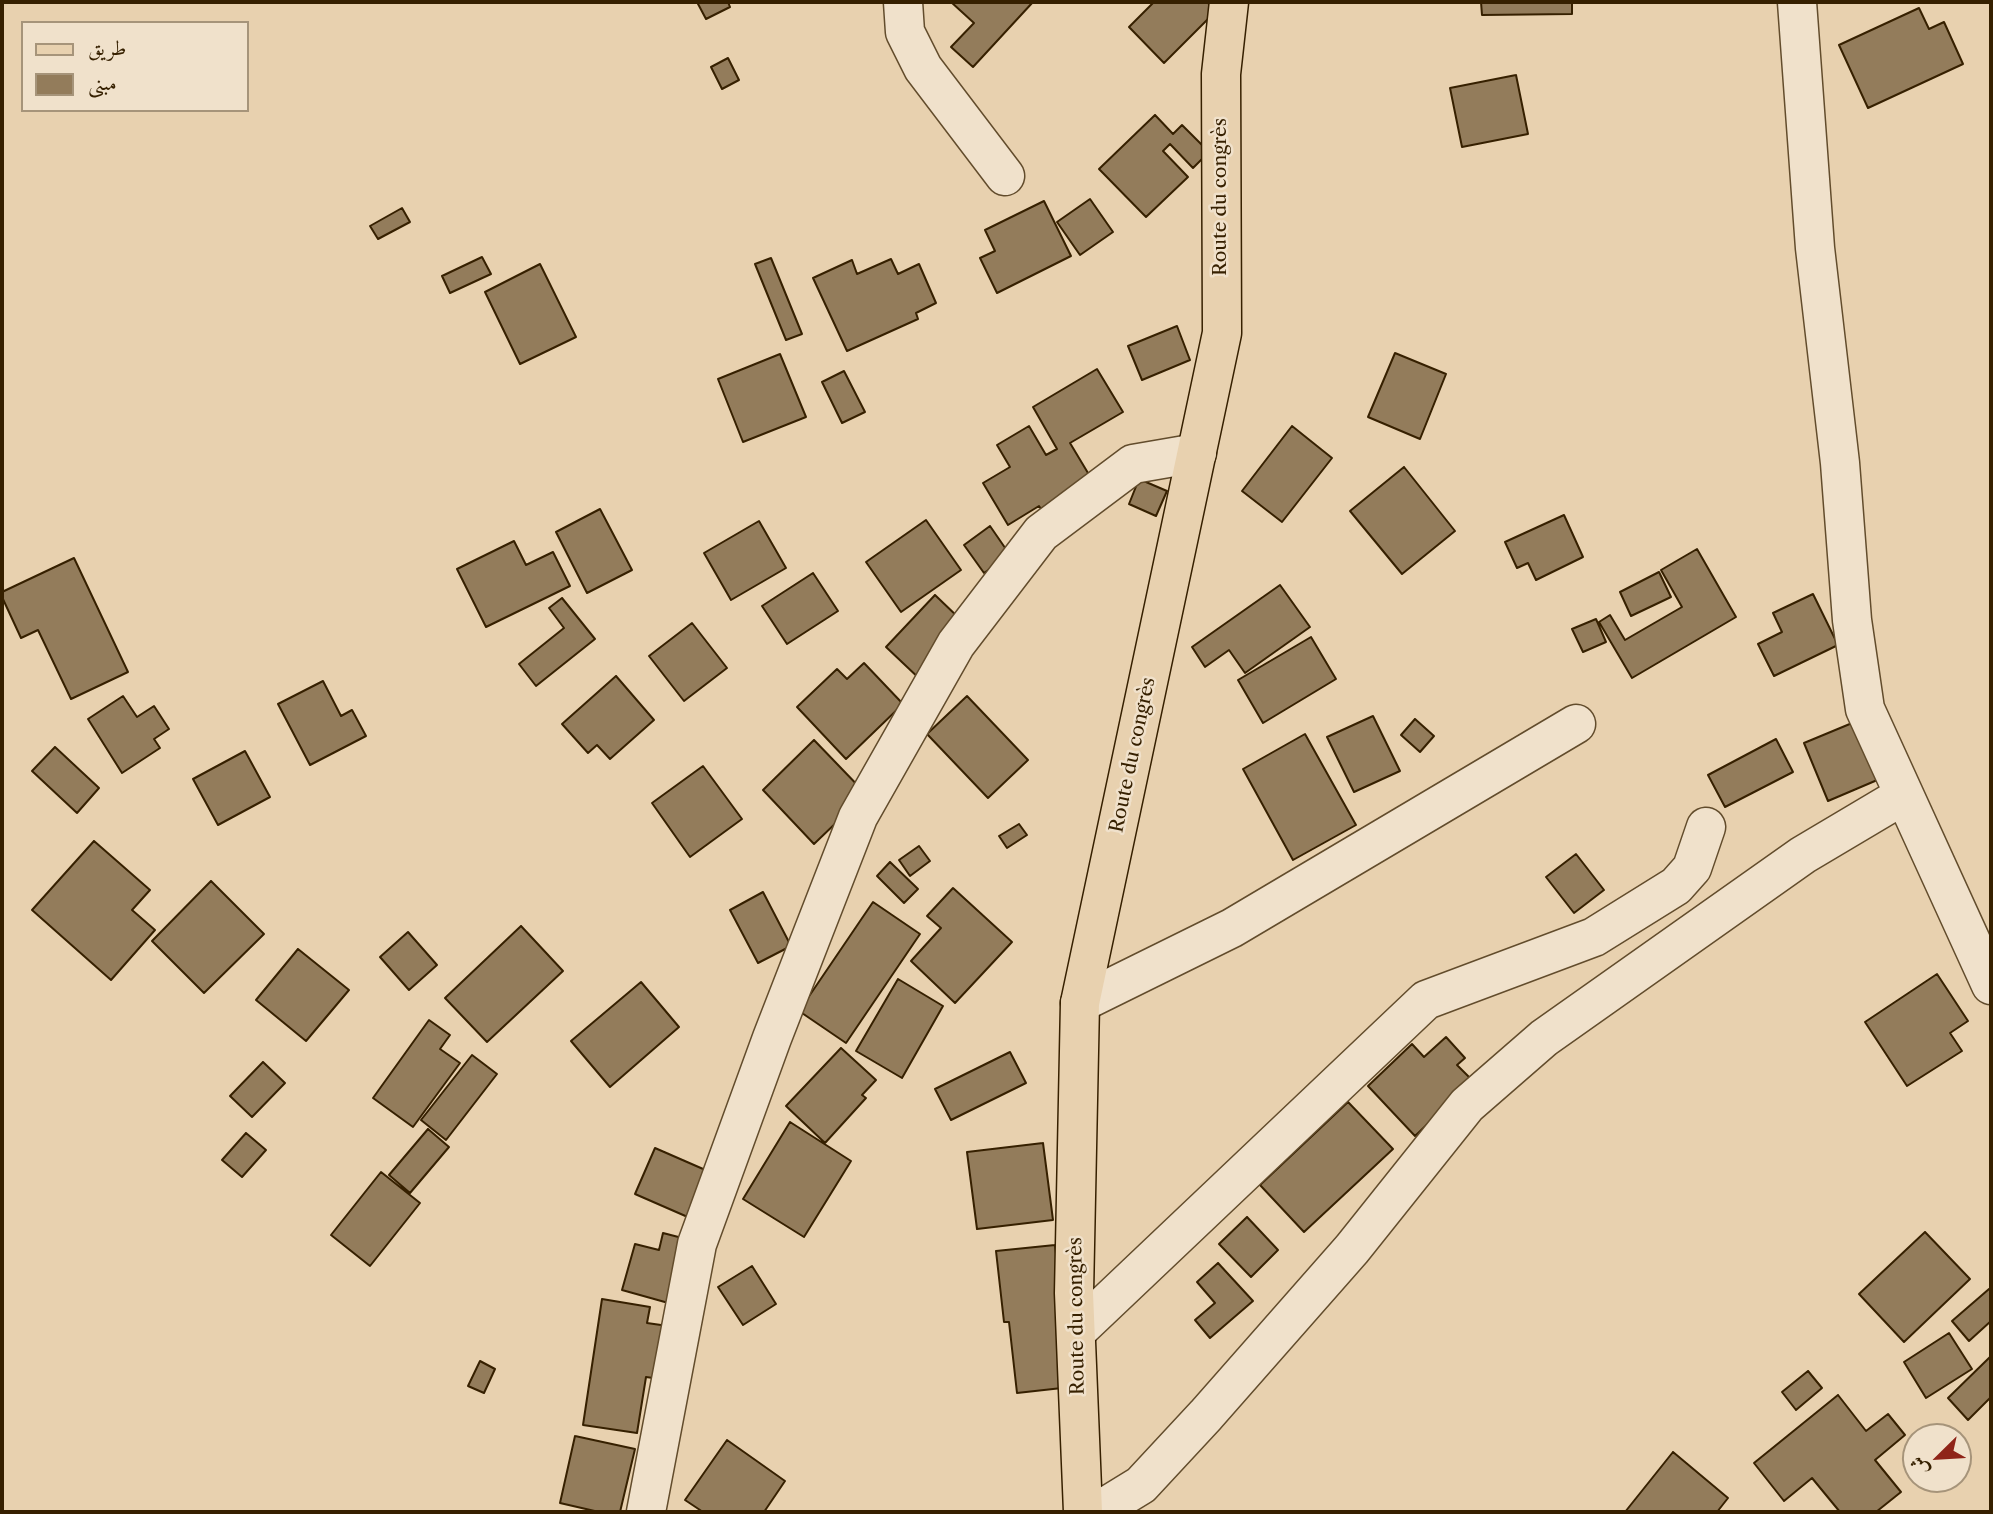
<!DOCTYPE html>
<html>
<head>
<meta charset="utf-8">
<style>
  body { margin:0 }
  #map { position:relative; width:1993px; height:1514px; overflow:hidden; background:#e8d1af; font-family:"Libre Caslon Text",Amiri,serif }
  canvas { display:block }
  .frame { position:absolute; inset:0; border:4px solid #362000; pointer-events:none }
  .legend { position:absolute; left:21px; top:21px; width:228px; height:91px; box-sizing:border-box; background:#f0e1cb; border:2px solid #a6947a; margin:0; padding:9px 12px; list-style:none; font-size:21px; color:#362000 }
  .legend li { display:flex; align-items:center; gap:14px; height:35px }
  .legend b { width:35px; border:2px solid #a6947a }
  .north { position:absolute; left:1902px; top:1423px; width:70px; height:70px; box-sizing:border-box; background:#f0e1cb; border:2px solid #a6947a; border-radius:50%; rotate:246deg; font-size:19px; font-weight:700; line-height:28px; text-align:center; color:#362000 }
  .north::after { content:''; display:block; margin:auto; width:24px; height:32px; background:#8f2418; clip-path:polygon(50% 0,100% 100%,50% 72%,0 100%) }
</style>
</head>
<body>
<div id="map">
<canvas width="1993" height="1514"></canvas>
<div class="frame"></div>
<ul class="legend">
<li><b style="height:9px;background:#e8d1af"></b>طريق</li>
<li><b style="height:19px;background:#937c5b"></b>مبنى</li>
</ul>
<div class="north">ش</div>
</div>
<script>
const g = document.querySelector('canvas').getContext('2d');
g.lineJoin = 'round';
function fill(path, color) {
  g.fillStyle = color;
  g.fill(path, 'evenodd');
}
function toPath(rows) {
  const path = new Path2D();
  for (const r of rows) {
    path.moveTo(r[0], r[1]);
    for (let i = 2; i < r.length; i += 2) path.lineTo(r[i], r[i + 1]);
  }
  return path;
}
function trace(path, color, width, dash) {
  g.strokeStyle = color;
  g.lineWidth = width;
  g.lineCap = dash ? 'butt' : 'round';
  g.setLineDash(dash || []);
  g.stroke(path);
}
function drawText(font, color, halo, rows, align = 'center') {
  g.font = font + ' "Libre Caslon Text",serif';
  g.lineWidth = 5;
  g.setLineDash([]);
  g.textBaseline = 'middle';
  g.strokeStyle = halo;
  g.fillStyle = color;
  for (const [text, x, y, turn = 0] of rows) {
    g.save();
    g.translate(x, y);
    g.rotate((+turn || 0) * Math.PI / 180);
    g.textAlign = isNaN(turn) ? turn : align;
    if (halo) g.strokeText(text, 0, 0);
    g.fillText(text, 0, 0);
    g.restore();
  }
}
const building = toPath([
  [697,2,728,2,730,7,706,19,697,2],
  [951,2,1033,2,973,67,951,47,974,23,951,2],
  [1154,2,1207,2,1216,11,1164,63,1129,27,1154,2],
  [1481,2,1572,2,1572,14,1482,15,1481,2],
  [1919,8,1929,29,1944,22,1963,64,1868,108,1839,45,1919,8],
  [728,58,739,80,722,89,711,67,728,58],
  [1516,75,1528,134,1462,147,1450,88,1516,75],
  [1155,115,1173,134,1182,125,1209,152,1193,168,1170,144,1163,151,1188,177,1146,217,1099,169,1155,115],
  [1090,199,1113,232,1080,255,1057,222,1090,199],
  [1044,201,1071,256,997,293,980,258,995,251,985,230,1044,201],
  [402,208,410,222,378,239,370,226,402,208],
  [482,257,491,274,450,293,442,276,482,257],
  [771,258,802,334,786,340,755,264,771,258],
  [891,259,898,274,919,264,936,303,916,313,918,319,847,351,813,278,852,260,857,274,891,259],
  [540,264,576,337,520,364,485,292,540,264],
  [1177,326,1190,360,1142,380,1128,346,1177,326],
  [1395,353,1446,374,1420,439,1368,417,1395,353],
  [780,354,806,417,743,442,718,379,780,354],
  [1097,369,1123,412,1070,443,1091,478,1041,509,1039,506,1008,525,983,483,1010,467,997,445,1029,426,1046,455,1057,449,1033,407,1097,369],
  [844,371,865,412,842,423,822,382,844,371],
  [1292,426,1332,458,1282,522,1242,491,1292,426],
  [1404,467,1455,531,1402,574,1350,511,1404,467],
  [1139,479,1167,491,1156,516,1129,504,1139,479],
  [600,509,632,570,587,593,556,532,600,509],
  [1564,515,1583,557,1536,580,1528,563,1517,568,1505,542,1564,515],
  [926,520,961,570,901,612,866,562,926,520],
  [759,521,786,568,731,600,704,553,759,521],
  [990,526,1010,555,984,573,964,545,990,526],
  [514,541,526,565,553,552,570,586,486,627,457,569,514,541],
  [1697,549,1736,617,1632,678,1599,622,1610,615,1625,640,1682,607,1661,570,1697,549],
  [74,558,128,672,71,699,38,630,21,638,2,597,2,592,74,558],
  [1659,572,1671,597,1631,616,1620,592,1659,572],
  [813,573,838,611,787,644,762,606,813,573],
  [1280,585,1310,627,1245,673,1229,650,1205,667,1192,647,1280,585],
  [1813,594,1838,645,1774,676,1758,644,1782,632,1773,613,1813,594],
  [935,595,960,619,923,682,886,647,935,595],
  [562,598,595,639,536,686,519,664,564,628,549,608,562,598],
  [1596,619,1606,642,1583,652,1572,629,1596,619],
  [692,623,727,668,684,701,649,656,692,623],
  [1311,637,1336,679,1263,723,1238,680,1311,637],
  [864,663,903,704,846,759,797,707,837,669,847,679,864,663],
  [616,676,654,720,610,759,597,745,588,753,562,724,616,676],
  [323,681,341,716,352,710,366,736,310,765,278,704,323,681],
  [123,696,137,717,154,706,169,729,154,739,160,748,122,773,88,719,123,696],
  [967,696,1028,760,988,798,927,734,967,696],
  [1373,716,1400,771,1354,792,1327,737,1373,716],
  [1415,719,1434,736,1420,752,1401,735,1415,719],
  [1857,721,1882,778,1828,801,1804,743,1857,721],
  [1305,734,1356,825,1293,860,1243,769,1305,734],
  [1776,739,1793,772,1725,807,1708,775,1776,739],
  [814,740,866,794,814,844,763,790,814,740],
  [55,747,99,788,77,813,32,771,55,747],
  [245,751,270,797,218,825,193,779,245,751],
  [703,766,742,819,690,857,652,803,703,766],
  [1019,824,1027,835,1007,848,999,836,1019,824],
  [94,841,150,890,132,910,155,930,111,980,32,910,94,841],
  [919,846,930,861,910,876,899,860,919,846],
  [1576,854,1604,890,1574,913,1546,877,1576,854],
  [890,862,918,889,904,903,877,876,890,862],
  [211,881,264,934,204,993,152,941,211,881],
  [953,888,1012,942,955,1003,911,961,941,928,927,916,953,888],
  [763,892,791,946,758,963,730,910,763,892],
  [873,902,920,934,846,1043,799,1011,873,902],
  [521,926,563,971,487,1042,445,998,521,926],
  [408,932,437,965,409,990,380,957,408,932],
  [298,949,349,990,306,1041,256,1000,298,949],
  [1937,974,1968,1021,1950,1033,1962,1051,1907,1086,1865,1022,1937,974],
  [898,979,943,1006,902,1078,856,1051,898,979],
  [641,982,679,1027,610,1087,571,1041,641,982],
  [429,1020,450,1035,440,1049,460,1063,413,1127,373,1098,429,1020],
  [1446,1037,1465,1058,1457,1065,1473,1081,1415,1136,1368,1086,1412,1044,1424,1057,1446,1037],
  [841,1048,876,1080,862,1095,866,1098,825,1143,786,1106,841,1048],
  [1010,1052,1026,1083,951,1120,935,1089,1010,1052],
  [472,1055,497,1074,446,1140,421,1120,472,1055],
  [263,1062,285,1083,252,1117,230,1096,263,1062],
  [1348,1102,1393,1149,1304,1232,1260,1185,1348,1102],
  [790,1122,851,1161,804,1237,743,1199,790,1122],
  [428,1129,449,1147,410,1193,389,1175,428,1129],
  [246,1133,266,1150,242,1177,222,1160,246,1133],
  [1043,1143,1053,1220,977,1229,967,1152,1043,1143],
  [655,1148,710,1172,690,1218,635,1194,655,1148],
  [381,1172,420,1203,370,1266,331,1235,381,1172],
  [1247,1217,1278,1250,1251,1277,1219,1244,1247,1217],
  [1925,1232,1970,1279,1904,1342,1859,1294,1925,1232],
  [663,1233,690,1240,672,1304,622,1290,635,1244,659,1250,663,1233],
  [1055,1245,1071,1387,1017,1393,1009,1322,1004,1322,996,1251,1055,1245],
  [1218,1263,1253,1301,1210,1338,1195,1320,1215,1303,1197,1282,1218,1263],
  [752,1266,776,1304,743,1325,718,1287,752,1266],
  [1989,1289,1991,1292,1991,1321,1969,1341,1952,1321,1989,1289],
  [602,1299,650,1307,647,1323,668,1326,660,1379,646,1377,637,1433,583,1425,602,1299],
  [1949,1333,1972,1369,1926,1398,1904,1362,1949,1333],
  [1991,1356,1991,1397,1968,1420,1948,1398,1991,1356],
  [480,1361,495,1369,484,1393,468,1386,480,1361],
  [1808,1371,1822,1388,1796,1410,1782,1392,1808,1371],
  [1838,1395,1866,1431,1888,1414,1905,1435,1875,1460,1901,1492,1876,1512,1840,1512,1812,1478,1784,1501,1754,1463,1838,1395],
  [575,1436,635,1449,620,1512,599,1512,560,1503,575,1436],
  [727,1440,785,1481,764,1512,703,1512,685,1500,727,1440],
  [1673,1452,1728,1498,1717,1512,1625,1512,1673,1452]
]);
const minor = toPath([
  [903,2,905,32,923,68,1005,176],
  [1797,2,1815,248,1840,463,1852,620,1865,709,1991,985],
  [1080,1003,1232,928,1576,724],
  [1076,1332,1426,1000,1594,937,1676,886,1692,868,1706,827],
  [646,1512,697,1244,772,1038,858,817,956,644,1041,533,1133,464,1197,453],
  [1097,1512,1141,1485,1206,1415,1352,1249,1467,1105,1544,1038,1803,855,1904,795]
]);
const major = toPath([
  [1083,1512,1074,1293,1080,1003,1222,333,1221,74,1229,2]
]);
const streetNames = [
  ["Route du congrès",1221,197,-90],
  ["Route du congrès",1133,755,-78],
  ["Route du congrès",1077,1316,-91]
];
fill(building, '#937c5b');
trace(building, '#362000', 2);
trace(minor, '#624c2c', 41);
trace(major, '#362000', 41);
trace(minor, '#f0e1cb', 38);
trace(major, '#e8d1af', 38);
drawText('19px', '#362000', '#f0e1cb', streetNames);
</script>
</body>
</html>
